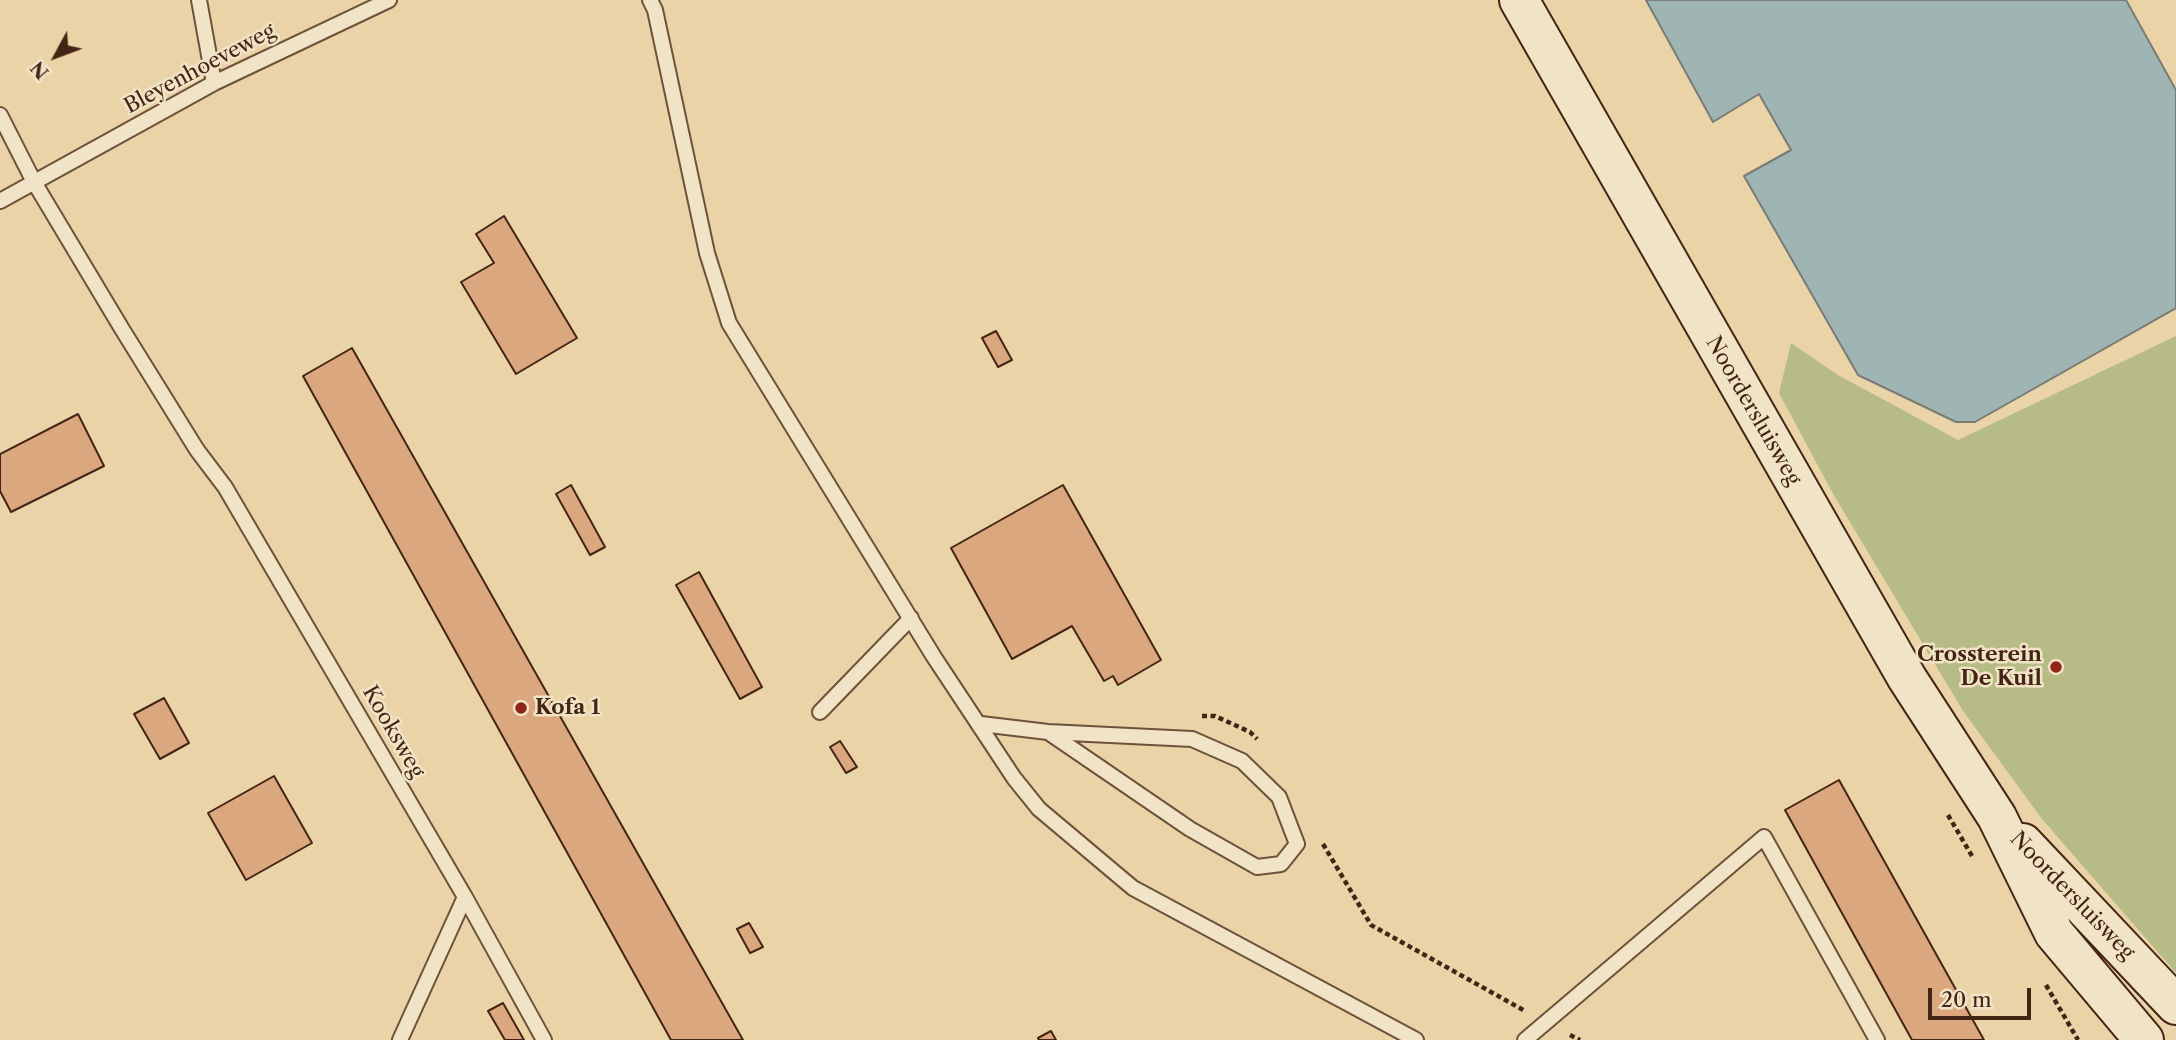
<!DOCTYPE html>
<html>
<head>
<meta charset="utf-8">
<style>
  body { margin:0 }
  #map { position:relative; width:2176px; height:1040px; overflow:hidden; background:#ead4a7; font-family:"Libre Caslon Text",serif }
  canvas { display:block }
  .north { position:absolute; left:21px; top:21px; width:70px; height:70px; -webkit-text-stroke:5px #f1e3c6; paint-order:stroke; rotate:229deg; font-size:19px; font-weight:700; line-height:28px; text-align:center; color:#442515 }
  .north::after { content:''; display:block; margin:auto; width:24px; height:32px; background:#442515; clip-path:polygon(50% 0,100% 100%,50% 72%,0 100%) }
  .scale { position:absolute; left:1928px; top:988px; width:103px; height:32px; box-sizing:border-box; border:4px solid #442515; border-top:0; padding-left:9px; font-size:21px; line-height:24px; white-space:nowrap; color:#442515; -webkit-text-stroke:5px #f1e3c6; paint-order:stroke }
</style>
</head>
<body>
<div id="map">
<canvas width="2176" height="1040"></canvas>
<div class="north">N</div>
<div class="scale">20 m</div>
</div>
<script>
const g = document.querySelector('canvas').getContext('2d');
g.lineJoin = 'round';
function fill(path, color) {
  g.fillStyle = color;
  g.fill(path, 'evenodd');
}
function toPath(rows) {
  const path = new Path2D();
  for (const r of rows) {
    path.moveTo(r[0], r[1]);
    for (let i = 2; i < r.length; i += 2) path.lineTo(r[i], r[i + 1]);
  }
  return path;
}
function trace(path, color, width, dash) {
  g.strokeStyle = color;
  g.lineWidth = width;
  g.lineCap = dash ? 'butt' : 'round';
  g.setLineDash(dash || []);
  g.stroke(path);
}
function drawText(font, color, halo, rows, align = 'center') {
  g.font = font + ' "Libre Caslon Text",serif';
  g.lineWidth = 5;
  g.setLineDash([]);
  g.textBaseline = 'middle';
  g.strokeStyle = halo;
  g.fillStyle = color;
  for (const [text, x, y, turn = 0] of rows) {
    g.save();
    g.translate(x, y);
    g.rotate((+turn || 0) * Math.PI / 180);
    g.textAlign = isNaN(turn) ? turn : align;
    if (halo) g.strokeText(text, 0, 0);
    g.fillText(text, 0, 0);
    g.restore();
  }
}
const green = toPath([
  [2176,336,2176,973,2042,819,1963,711,1832,492,1779,393,1791,343,1838,375,1958,440]
]);
const water = toPath([
  [1646,0,2126,0,2176,90,2176,308,1975,422,1956,422,1858,375,1744,176,1791,150,1759,94,1713,122,1646,0]
]);
const building = toPath([
  [504,216,577,338,516,374,461,282,494,263,476,234,504,216],
  [996,331,1012,360,998,367,982,338,996,331],
  [352,348,743,1040,671,1040,303,376,352,348],
  [78,414,104,466,11,512,0,491,0,454,78,414],
  [571,485,605,547,590,555,556,494,571,485],
  [1063,485,1161,660,1118,685,1113,676,1104,681,1072,626,1012,659,951,548,1063,485],
  [699,572,762,687,740,699,676,585,699,572],
  [164,698,189,743,160,759,134,714,164,698],
  [840,741,857,767,846,773,830,747,840,741],
  [274,776,312,843,246,880,208,813,274,776],
  [1839,780,1984,1040,1912,1040,1785,810,1839,780],
  [749,923,763,947,750,953,737,929,749,923],
  [503,1003,524,1040,505,1040,488,1011,503,1003],
  [1051,1031,1056,1040,1039,1040,1038,1038,1051,1031]
]);
const path = toPath([
  [1202,716,1215,716,1250,732,1257,739],
  [1948,815,1972,856],
  [1323,844,1371,925,1525,1011],
  [2046,985,2078,1040],
  [1570,1035,1580,1040]
]);
const lane = toPath([
  [199,0,214,83],
  [650,0,655,10,707,253,729,323,934,657,1014,778,1039,809,1133,888,1416,1040],
  [0,115,34,182,122,329,197,450,225,487,465,897,544,1040],
  [0,201,214,83,389,0],
  [820,712,911,618],
  [981,724,1048,732,1192,739,1242,761,1279,797,1297,844,1281,864,1257,867,1190,829,1048,732],
  [400,1040,465,897],
  [1525,1040,1764,837,1877,1040]
]);
const secondary = toPath([
  [1519,0,1907,678,1997,817,2054,933,2144,1040],
  [2023,843,2176,1005]
]);
const markers = [
  [2056,667,7,"#8f2418"],
  [521,708,7,"#8f2418"]
];
const streetNames = [
  ["Bleyenhoeveweg",200,69,-28],
  ["Noordersluisweg",1753,411,60],
  ["Kooksweg",393,732,60],
  ["Noordersluisweg",2072,896,46]
];
const poiNames = [
  ["Crossterein",2042,655],
  ["De Kuil",2042,679],
  ["Kofa 1",535,708,"left"]
];
fill(green, '#b7bc87');
fill(water, '#9eb5b4');
trace(water, '#7a7b74', 2);
fill(building, '#dba77f');
trace(building, '#442515', 2);
trace(lane, '#6e513a', 18);
trace(secondary, '#442515', 42);
trace(path, '#442515', 4.5, [5, 3.5]);
trace(lane, '#f1e3c6', 14);
trace(secondary, '#f1e3c6', 38);
for (const [x, y, r, color] of markers) {
  const dot = new Path2D();
  dot.arc(x, y, r, 0, 2 * Math.PI);
  g.fillStyle = color;
  g.fill(dot);
  trace(dot, '#f1e3c6', 2.5);
}
drawText('21px', '#442515', '#f1e3c6', streetNames);
drawText('bold 21px', '#442515', '#f1e3c6', poiNames, 'right');
</script>
</body>
</html>
